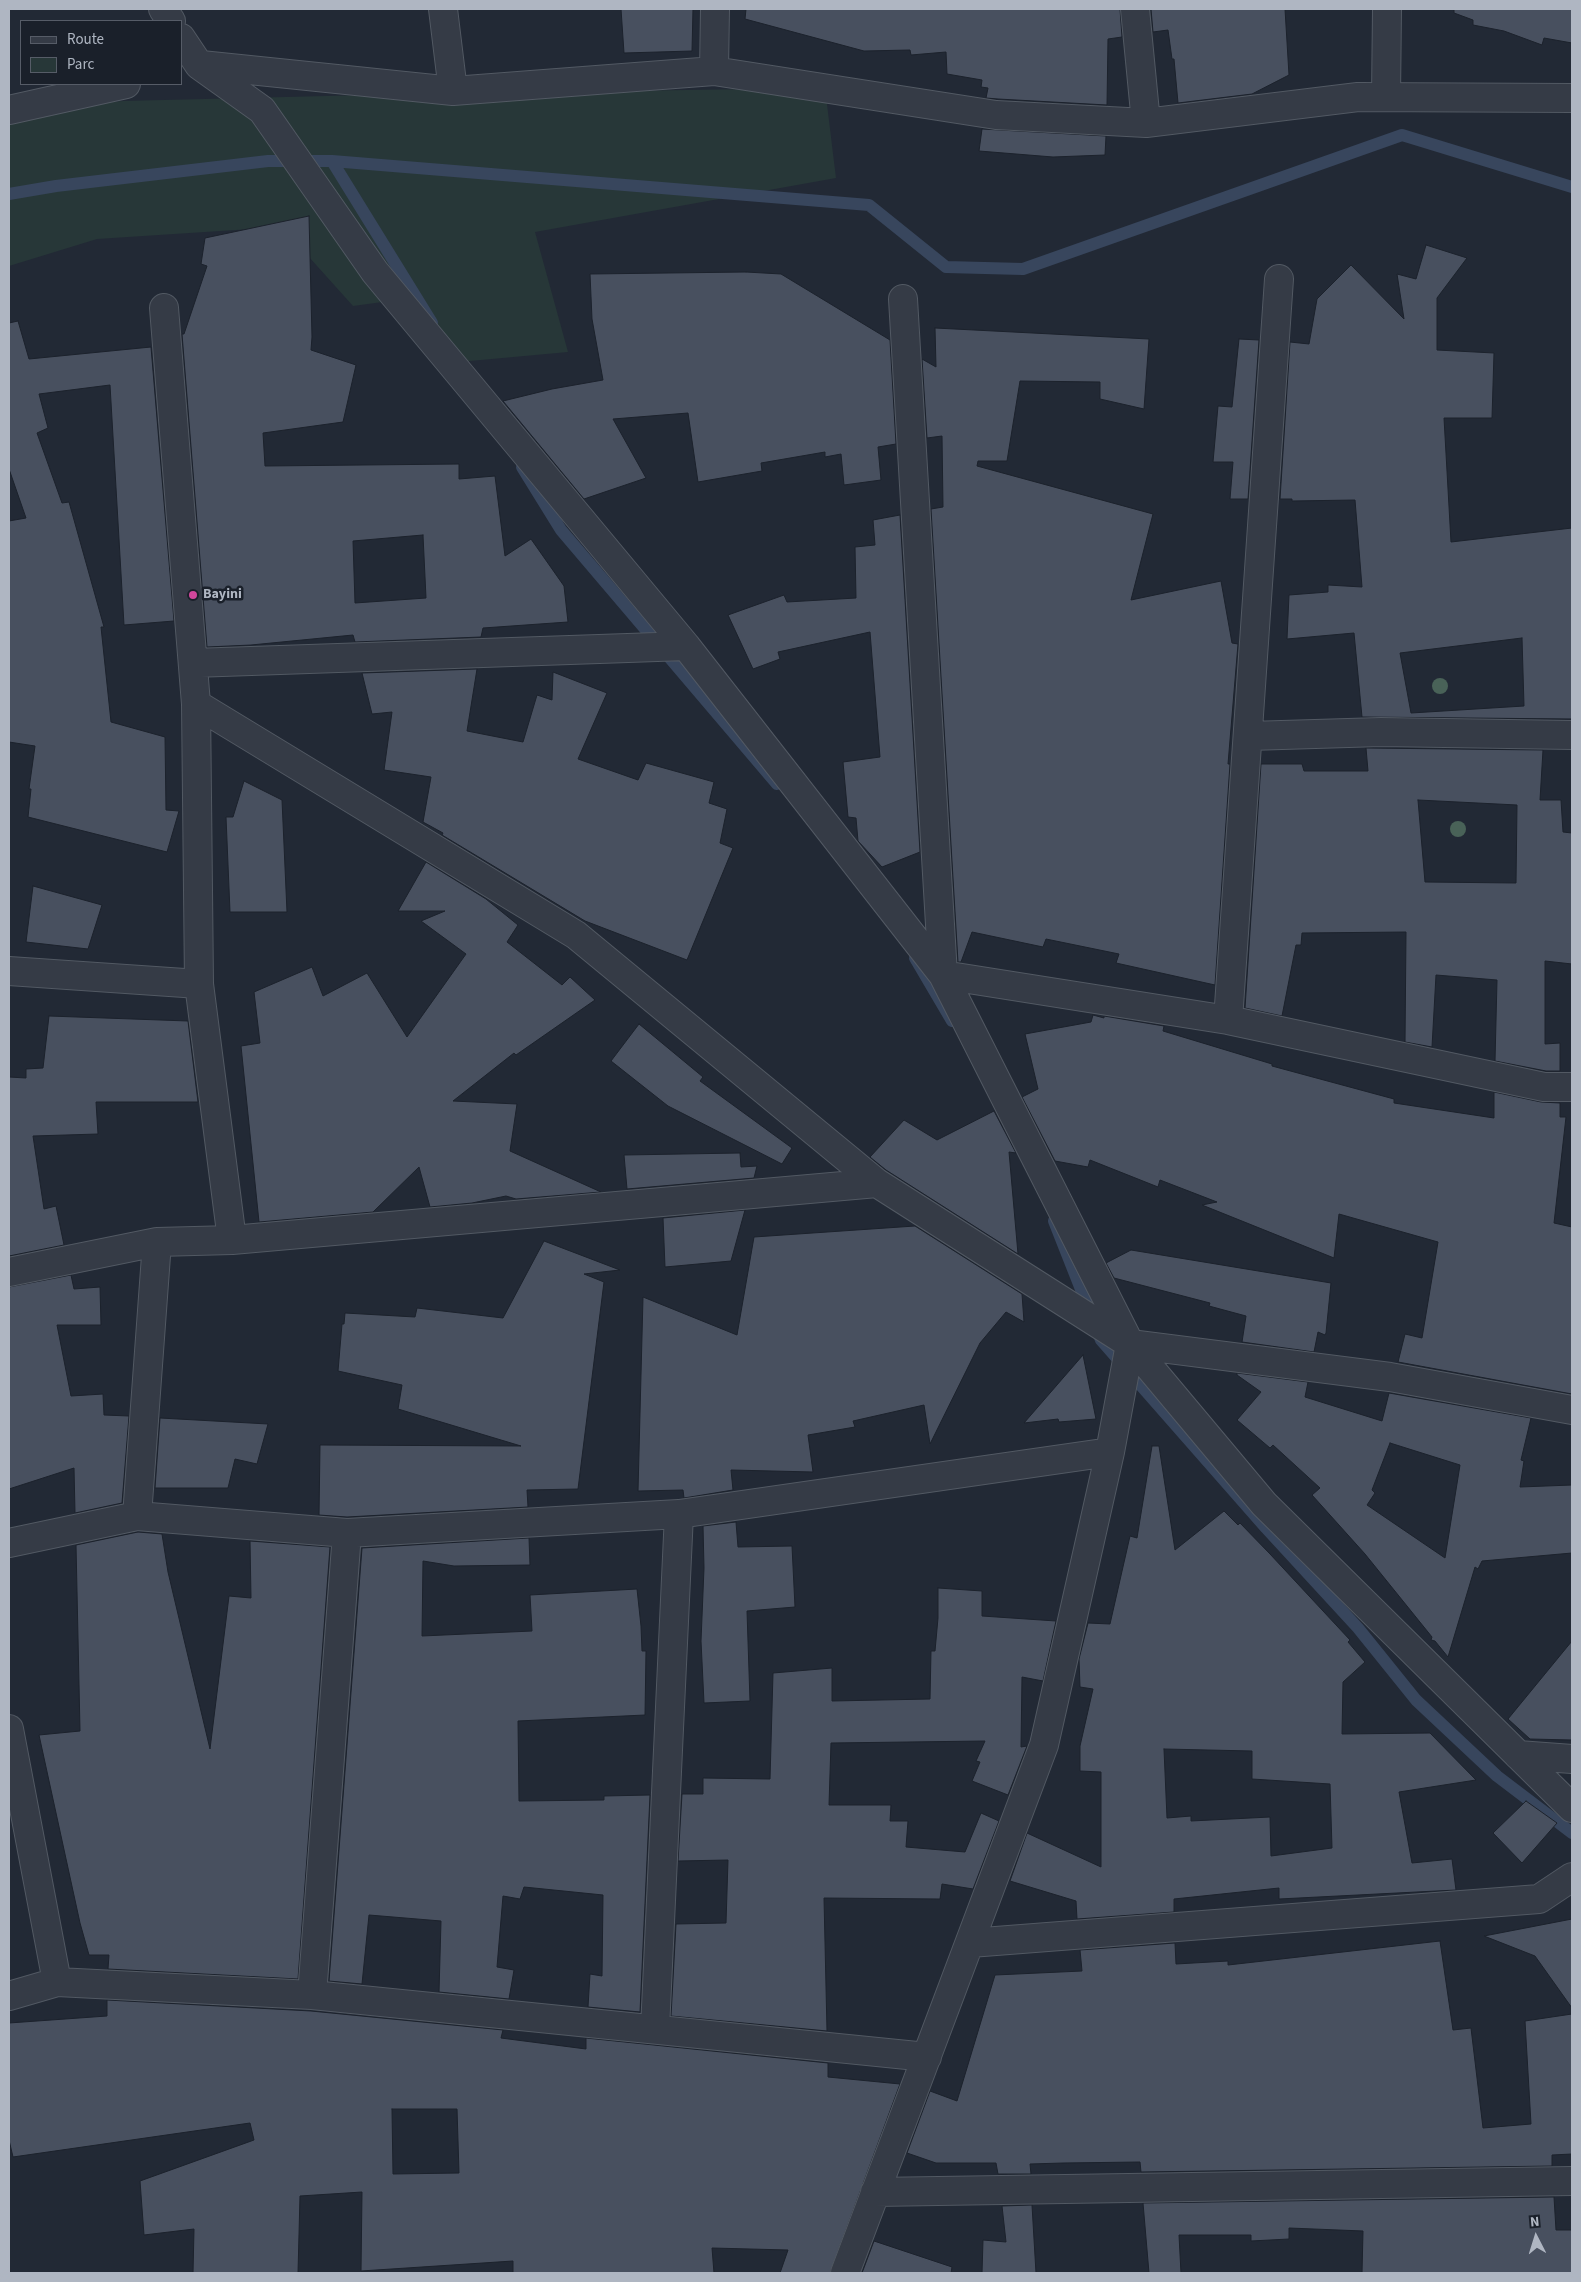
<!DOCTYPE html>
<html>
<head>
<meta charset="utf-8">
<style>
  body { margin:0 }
  #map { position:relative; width:1581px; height:2282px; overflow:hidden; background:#222935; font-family:"Source Sans 3",sans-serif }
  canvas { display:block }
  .frame { position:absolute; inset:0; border:10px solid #afb6c2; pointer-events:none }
  .legend { position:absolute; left:20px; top:20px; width:162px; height:65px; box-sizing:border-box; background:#1a202a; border:1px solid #565c67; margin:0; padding:6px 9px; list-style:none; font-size:15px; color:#afb6c2 }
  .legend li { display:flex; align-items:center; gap:10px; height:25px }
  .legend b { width:25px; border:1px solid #565c67 }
  .north { position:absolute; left:1511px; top:2212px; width:50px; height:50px; -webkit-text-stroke:4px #1a202a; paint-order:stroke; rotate:355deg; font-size:14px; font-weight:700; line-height:20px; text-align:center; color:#afb6c2 }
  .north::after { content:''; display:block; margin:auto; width:18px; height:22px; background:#afb6c2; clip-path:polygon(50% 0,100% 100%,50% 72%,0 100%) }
</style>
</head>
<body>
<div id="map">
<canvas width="1581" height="2282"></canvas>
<div class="frame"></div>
<ul class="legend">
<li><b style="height:6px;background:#353b46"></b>Route</li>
<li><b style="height:14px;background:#273738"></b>Parc</li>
</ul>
<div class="north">N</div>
</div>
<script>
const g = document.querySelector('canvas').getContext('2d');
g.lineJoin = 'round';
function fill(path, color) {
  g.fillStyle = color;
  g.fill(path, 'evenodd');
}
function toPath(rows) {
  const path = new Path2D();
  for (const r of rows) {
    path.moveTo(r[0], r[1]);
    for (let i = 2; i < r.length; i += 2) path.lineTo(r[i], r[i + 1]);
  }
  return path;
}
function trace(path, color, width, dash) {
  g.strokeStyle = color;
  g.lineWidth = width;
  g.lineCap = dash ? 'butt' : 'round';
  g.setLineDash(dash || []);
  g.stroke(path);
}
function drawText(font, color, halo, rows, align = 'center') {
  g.font = font + ' "Source Sans 3",sans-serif';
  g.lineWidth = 5;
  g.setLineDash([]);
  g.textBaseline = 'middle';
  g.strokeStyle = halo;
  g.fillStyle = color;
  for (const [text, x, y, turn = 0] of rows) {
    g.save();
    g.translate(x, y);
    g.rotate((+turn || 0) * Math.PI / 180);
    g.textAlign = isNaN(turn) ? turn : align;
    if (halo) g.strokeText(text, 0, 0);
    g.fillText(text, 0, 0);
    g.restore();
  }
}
const green = toPath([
  [825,88,836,178,535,232,568,352,459,362,412,298,353,306,282,227,97,239,9,266,9,111,123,101,407,94]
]);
const stream = toPath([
  [332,161,432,323],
  [9,194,56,186,268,161,332,161,869,205,946,267,1023,269,1402,135,1572,187],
  [522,467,561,530,777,784],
  [915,958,952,1021],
  [1054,1221,1101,1340,1266,1528,1358,1628,1416,1700,1497,1776,1572,1833]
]);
const building = toPath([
  [621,9,693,9,692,51,624,53,621,9],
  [746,9,1120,9,1122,37,1108,39,1107,105,998,99,986,98,988,88,981,87,982,80,947,74,946,52,911,55,910,50,864,51,745,19,746,9],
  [1151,9,1285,9,1289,75,1252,94,1178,103,1174,59,1172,59,1168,30,1153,32,1151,9],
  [1454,9,1572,9,1572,43,1544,38,1542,45,1504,31,1473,25,1473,20,1454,13,1454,9],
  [982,129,1106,136,1105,155,1053,157,979,151,982,129],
  [309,216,312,337,311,350,356,365,343,422,263,433,265,466,459,464,459,479,495,476,505,556,531,539,564,586,568,622,483,628,481,637,355,642,353,635,251,645,207,647,182,334,184,334,207,266,201,264,205,238,309,216],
  [423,535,426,598,355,603,353,541,423,535],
  [1426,245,1467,258,1437,298,1437,350,1494,353,1492,418,1444,418,1451,542,1572,528,1572,719,1362,717,1354,633,1287,639,1289,595,1328,592,1328,585,1362,587,1355,500,1292,501,1292,499,1280,499,1290,342,1309,344,1317,299,1351,265,1404,319,1397,274,1416,279,1426,245],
  [1522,638,1524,706,1411,713,1400,653,1522,638],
  [746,272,781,274,890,340,896,444,878,447,881,480,844,485,841,454,825,457,825,452,761,463,762,471,698,482,688,413,613,419,646,478,584,499,503,401,552,389,603,380,592,319,590,274,746,272],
  [18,321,29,359,151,347,174,621,124,625,110,385,39,394,48,428,37,433,62,503,69,502,104,627,101,627,111,722,165,737,166,810,179,811,167,852,28,817,31,789,29,789,35,746,9,742,9,521,26,518,9,469,9,323,18,321],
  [935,328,1149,339,1144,409,1100,399,1100,382,1020,381,1007,461,978,461,977,466,1153,514,1131,600,1221,581,1232,643,1238,644,1228,764,1230,764,1215,985,1116,963,1119,954,1046,939,1043,947,972,932,961,962,958,962,931,509,943,507,942,436,927,438,922,359,936,367,935,328],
  [1239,339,1259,340,1248,499,1230,499,1233,462,1213,462,1218,406,1232,407,1239,339],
  [900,515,920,852,882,867,858,841,856,818,848,817,843,762,880,757,870,632,778,652,780,659,753,669,728,615,784,595,787,602,856,598,855,547,875,545,873,520,900,515],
  [477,669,467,731,523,742,537,695,552,700,553,672,607,693,578,759,638,780,646,763,714,782,709,803,727,809,720,843,733,848,687,960,585,921,442,835,443,833,423,822,431,777,384,770,392,712,372,714,362,673,477,669],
  [1366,748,1543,750,1540,800,1561,800,1563,832,1572,833,1572,964,1545,961,1545,1044,1560,1043,1560,1071,1546,1071,1495,1061,1497,980,1436,975,1432,1047,1405,1042,1406,932,1302,933,1301,945,1296,945,1282,1016,1245,1008,1261,764,1302,764,1304,771,1368,771,1366,748],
  [1418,800,1517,805,1516,883,1425,882,1418,800],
  [244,781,282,800,287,912,230,912,226,817,233,817,244,781],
  [426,862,486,899,518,925,507,942,562,985,570,977,595,1000,516,1055,514,1053,453,1101,517,1104,510,1151,601,1192,516,1199,506,1196,472,1203,430,1207,419,1167,373,1212,259,1222,241,1046,260,1043,254,992,312,967,323,996,367,973,407,1037,466,954,421,921,445,911,398,911,426,862],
  [33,886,102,905,88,949,26,942,33,886],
  [1093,1015,1104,1018,1104,1016,1164,1026,1163,1031,1272,1064,1272,1066,1394,1099,1394,1103,1494,1118,1494,1092,1541,1102,1560,1103,1560,1117,1566,1117,1554,1223,1572,1227,1572,1394,1398,1362,1405,1334,1422,1338,1438,1242,1339,1214,1334,1258,1202,1205,1217,1202,1160,1180,1158,1187,1090,1160,1088,1167,1055,1161,1022,1097,1038,1089,1025,1034,1091,1022,1093,1015],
  [49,1016,188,1021,198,1102,96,1102,98,1134,33,1136,44,1209,56,1206,64,1245,9,1256,9,1077,26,1078,26,1069,43,1068,49,1016],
  [639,1024,703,1077,700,1081,792,1148,782,1164,668,1106,611,1061,639,1024],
  [994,1111,1016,1153,1009,1152,1018,1254,886,1170,870,1157,904,1120,937,1140,994,1111],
  [740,1153,741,1167,757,1166,754,1178,627,1189,624,1155,740,1153],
  [745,1210,731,1261,665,1267,663,1218,745,1210],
  [915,1226,1022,1294,1024,1322,1006,1312,980,1343,930,1444,924,1405,853,1421,855,1427,808,1435,813,1472,731,1470,733,1490,684,1498,683,1490,638,1491,643,1297,737,1335,754,1237,915,1226],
  [544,1241,620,1270,584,1274,604,1282,578,1489,527,1490,528,1507,347,1517,319,1515,320,1445,521,1446,398,1409,402,1385,338,1371,342,1324,344,1324,345,1313,415,1317,417,1308,503,1318,544,1241],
  [1131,1250,1331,1283,1326,1333,1325,1335,1318,1332,1314,1352,1242,1342,1246,1316,1209,1306,1210,1303,1114,1278,1106,1263,1131,1250],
  [71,1275,74,1289,100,1287,101,1325,57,1325,71,1396,103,1394,104,1415,129,1416,122,1503,75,1513,74,1468,9,1489,9,1287,71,1275],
  [1083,1355,1096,1419,1059,1422,1058,1419,1024,1423,1083,1355],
  [1237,1373,1308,1382,1305,1397,1382,1421,1389,1393,1531,1418,1521,1460,1524,1461,1520,1487,1572,1485,1572,1553,1482,1561,1478,1569,1475,1567,1448,1657,1435,1641,1431,1640,1432,1637,1365,1554,1312,1495,1320,1488,1273,1445,1270,1448,1237,1420,1261,1392,1237,1375,1237,1373],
  [1390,1443,1460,1465,1445,1558,1367,1505,1375,1493,1372,1490,1390,1443],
  [160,1418,268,1424,257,1464,235,1459,228,1488,155,1488,160,1418],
  [1152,1446,1159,1446,1175,1550,1224,1511,1238,1525,1240,1523,1270,1554,1350,1640,1348,1642,1365,1662,1343,1682,1342,1734,1430,1733,1476,1780,1399,1792,1412,1863,1452,1859,1456,1890,1279,1899,1279,1888,1174,1899,1174,1912,1077,1919,1076,1901,1010,1881,1027,1833,1101,1867,1101,1772,1080,1771,1080,1746,1093,1689,1080,1687,1079,1659,1088,1623,1110,1624,1130,1536,1137,1538,1152,1446],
  [1164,1749,1252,1751,1252,1779,1330,1784,1332,1848,1271,1856,1270,1817,1191,1821,1191,1816,1167,1818,1164,1749],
  [736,1522,738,1547,792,1546,795,1607,747,1611,750,1701,704,1703,701,1641,704,1568,703,1526,736,1522],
  [138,1532,162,1534,168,1572,210,1749,229,1596,251,1598,250,1541,330,1547,298,1979,108,1969,109,1955,89,1955,80,1923,39,1735,80,1731,76,1545,138,1532],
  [529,1538,530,1565,454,1566,423,1561,422,1636,532,1631,530,1595,637,1589,641,1626,642,1651,646,1651,645,1715,518,1721,519,1801,604,1800,604,1796,650,1795,640,2012,588,2007,590,1974,602,1976,603,1895,524,1887,520,1899,503,1896,497,1967,514,1970,509,1999,439,1992,441,1921,369,1915,362,1984,329,1981,362,1548,529,1538],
  [938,1588,982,1591,982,1616,1056,1621,1043,1681,1022,1677,1021,1747,1027,1746,1008,1795,972,1781,980,1762,976,1761,985,1741,831,1743,829,1805,891,1805,890,1821,908,1821,906,1847,965,1852,981,1813,999,1821,973,1889,942,1884,940,1899,824,1898,827,2031,671,2016,676,1924,726,1923,728,1860,678,1861,682,1794,703,1794,703,1778,770,1779,773,1673,832,1668,832,1701,930,1699,931,1651,935,1651,938,1618,938,1588],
  [1572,1641,1572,1740,1530,1739,1508,1719,1572,1641],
  [1526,1801,1557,1823,1522,1863,1493,1833,1526,1801],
  [1572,1919,1572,2008,1535,1956,1484,1936,1572,1919],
  [1440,1941,1453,2030,1471,2028,1483,2128,1531,2124,1525,2021,1572,2014,1572,2154,1552,2155,1552,2166,1141,2172,1140,2162,1063,2163,1030,2164,1031,2174,998,2174,996,2163,936,2163,907,2153,930,2091,957,2101,995,1975,1082,1971,1080,1950,1175,1943,1176,1964,1228,1961,1228,1965,1440,1941],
  [107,2000,311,2011,503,2030,501,2038,586,2049,586,2038,828,2063,828,2077,900,2084,830,2273,780,2273,788,2250,712,2248,714,2273,513,2273,513,2261,361,2271,362,2192,300,2196,298,2273,193,2273,194,2229,144,2235,140,2181,254,2140,250,2123,13,2157,9,2140,9,2023,107,2016,107,2000],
  [392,2109,457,2109,459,2173,393,2174,392,2109],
  [1554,2197,1556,2230,1572,2230,1572,2273,1362,2273,1363,2231,1289,2228,1289,2239,1251,2241,1251,2235,1179,2235,1181,2273,1149,2273,1143,2203,1554,2197],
  [1032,2205,1036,2273,982,2273,983,2240,1006,2242,1002,2206,1032,2205],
  [874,2241,952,2267,951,2273,862,2273,874,2241]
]);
const street = toPath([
  [163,9,171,21],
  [443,9,453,91],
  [181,38,199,65,262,110,375,272,686,646,943,975,1130,1344,1264,1504,1572,1808],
  [201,65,453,91,714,71,996,115,1146,123,1135,9],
  [714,71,715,9],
  [1386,97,1387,9],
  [9,110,126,84],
  [1146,123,1358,97,1572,98],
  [903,299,943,975,1228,1020,1544,1087,1572,1087],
  [164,308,196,704,199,984,232,1240],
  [193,663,686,646],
  [196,704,576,935,877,1183,1130,1344,1390,1377,1572,1410],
  [1249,736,1381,732,1572,735],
  [9,971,199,984],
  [1228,1020,1279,279],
  [9,1272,157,1242,232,1240,877,1183],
  [137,1516,157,1242],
  [9,1543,137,1516,347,1533,679,1514,1110,1452],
  [9,1729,57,1982],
  [1518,1755,1572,1759],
  [970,1943,1539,1899,1572,1877],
  [312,1995,347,1533],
  [9,1996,57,1982,312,1995,927,2057],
  [655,2029,679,1514],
  [875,2192,1572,2181],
  [845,2273,1044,1745,1110,1452,1130,1344]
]);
const trees = [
  [1440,686],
  [1458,829]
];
const markers = [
  [193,595,5,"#d1479c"]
];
const poiNames = [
  ["Bayini",203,595]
];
fill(green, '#273738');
trace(stream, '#38465d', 12);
fill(building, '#48505f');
trace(building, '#1c222c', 1);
trace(street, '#525963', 30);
trace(street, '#353b46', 28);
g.fillStyle = '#496258';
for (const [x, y] of trees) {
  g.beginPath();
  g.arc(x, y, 8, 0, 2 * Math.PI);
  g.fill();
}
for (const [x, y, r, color] of markers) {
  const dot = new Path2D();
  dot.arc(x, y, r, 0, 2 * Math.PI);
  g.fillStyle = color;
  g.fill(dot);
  trace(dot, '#1a202a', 2);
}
drawText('bold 14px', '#afb6c2', '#1a202a', poiNames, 'left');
</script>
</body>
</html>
